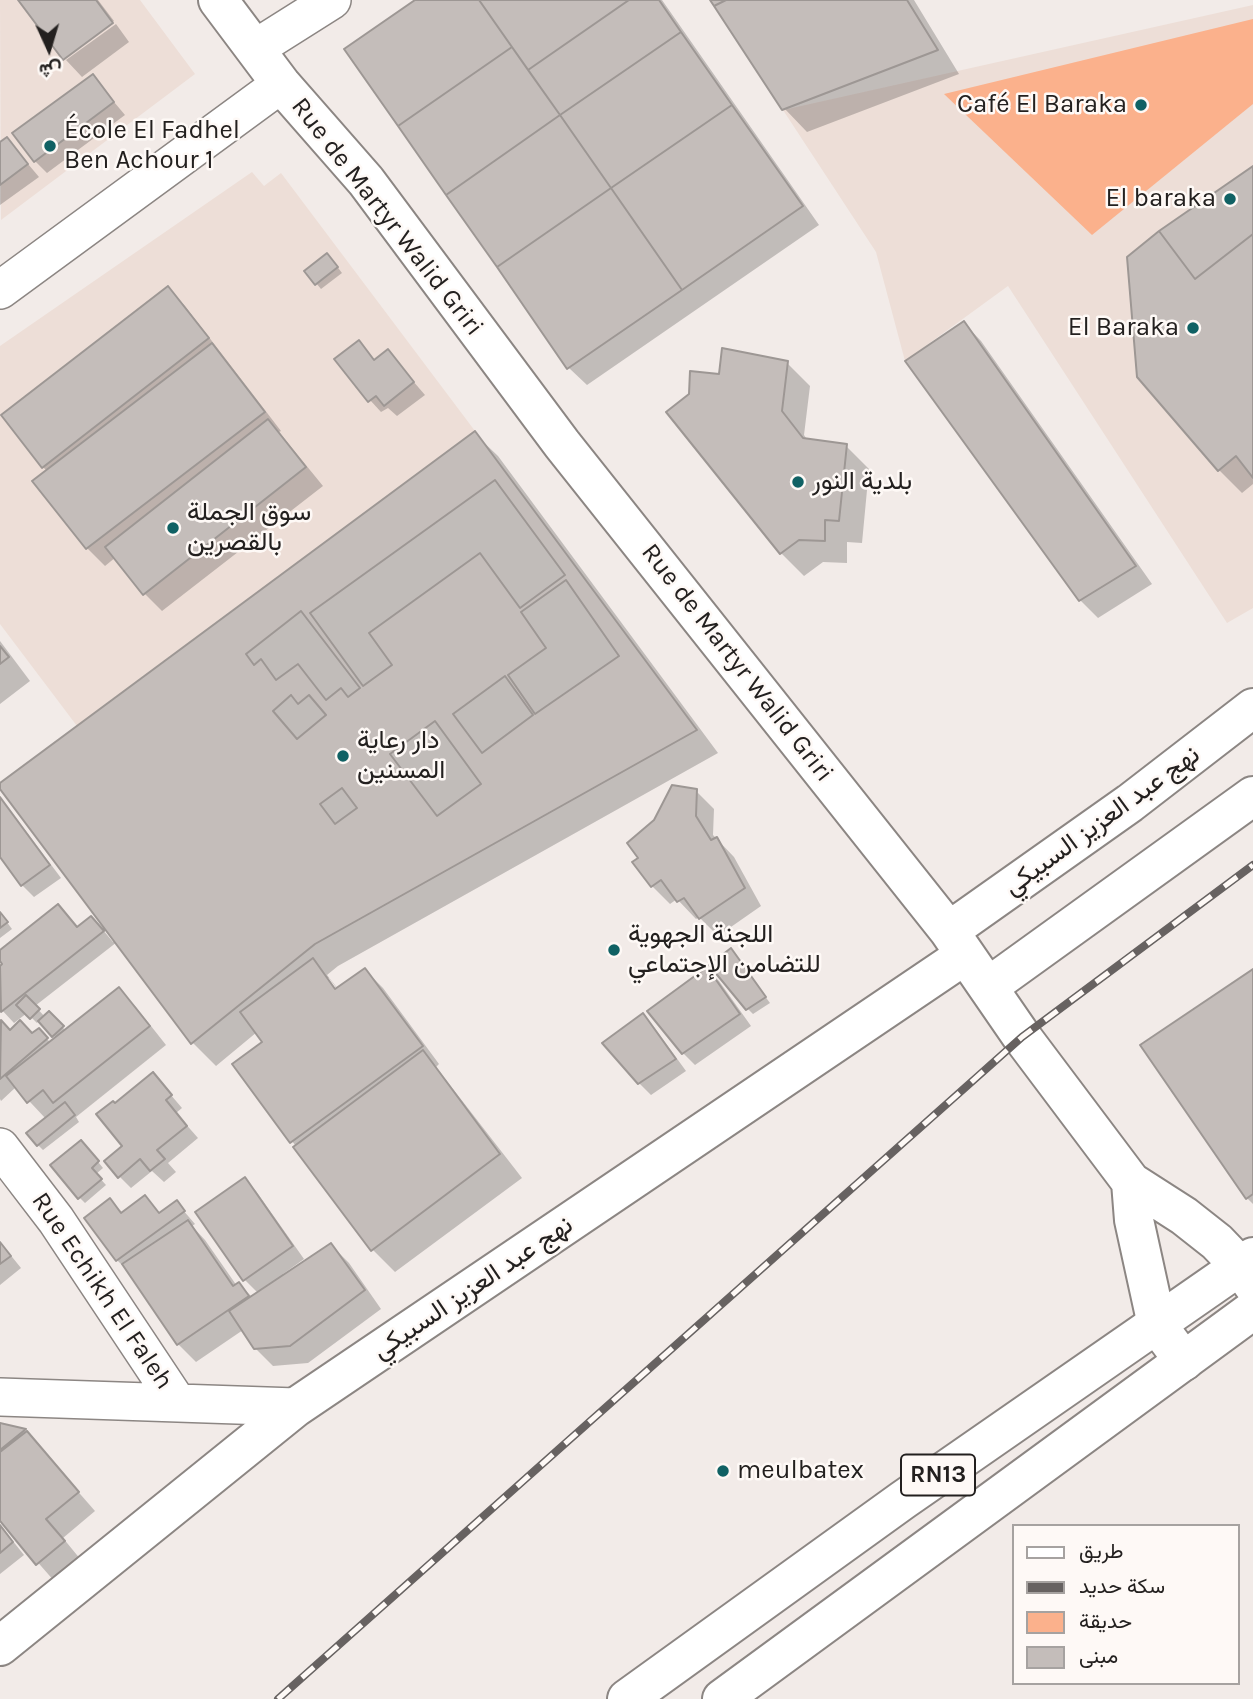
<!DOCTYPE html>
<html>
<head>
<meta charset="utf-8">
<style>
  body { margin:0 }
  #map { position:relative; width:1253px; height:1699px; overflow:hidden; background:#f2ebe8; font-family:Karla,Vazirmatn,sans-serif }
  canvas { display:block }
  .legend { position:absolute; left:1012px; top:1524px; width:228px; height:161px; box-sizing:border-box; background:#fef9f6; border:2px solid #a6a2a0; margin:0; padding:9px 12px; list-style:none; font-size:21px; color:#23201f }
  .legend li { display:flex; align-items:center; gap:14px; height:35px }
  .legend b { width:35px; border:2px solid #a6a2a0 }
  .north { position:absolute; left:14px; top:14px; width:70px; height:70px; -webkit-text-stroke:5px #fef9f6; paint-order:stroke; rotate:176deg; font-size:19px; font-weight:700; line-height:28px; text-align:center; color:#23201f }
  .north::after { content:''; display:block; margin:auto; width:24px; height:32px; background:#23201f; clip-path:polygon(50% 0,100% 100%,50% 72%,0 100%) }
</style>
</head>
<body>
<div id="map">
<canvas width="1253" height="1699"></canvas>
<ul class="legend">
<li><b style="height:9px;background:#fff"></b>طريق</li>
<li><b style="height:9px;background:#676261"></b>سكة حديد</li>
<li><b style="height:19px;background:#fbb18c"></b>حديقة</li>
<li><b style="height:19px;background:#c4bdba"></b>مبنى</li>
</ul>
<div class="north">ش</div>
</div>
<script>
const g = document.querySelector('canvas').getContext('2d');
g.lineJoin = 'round';
function fill(path, color) {
  g.fillStyle = color;
  g.fill(path, 'evenodd');
}
function toPath(rows) {
  const path = new Path2D();
  for (const r of rows) {
    path.moveTo(r[0], r[1]);
    for (let i = 2; i < r.length; i += 2) path.lineTo(r[i], r[i + 1]);
  }
  return path;
}
function trace(path, color, width, dash) {
  g.strokeStyle = color;
  g.lineWidth = width;
  g.lineCap = dash ? 'butt' : 'round';
  g.setLineDash(dash || []);
  g.stroke(path);
}
function drawText(font, color, halo, rows, align = 'center') {
  g.font = font + ' Karla,Vazirmatn,sans-serif';
  g.lineWidth = 5;
  g.setLineDash([]);
  g.textBaseline = 'middle';
  g.strokeStyle = halo;
  g.fillStyle = color;
  for (const [text, x, y, turn = 0] of rows) {
    g.save();
    g.translate(x, y);
    g.rotate((+turn || 0) * Math.PI / 180);
    g.textAlign = isNaN(turn) ? turn : align;
    if (halo) g.strokeText(text, 0, 0);
    g.fillText(text, 0, 0);
    g.restore();
  }
}
const built = toPath([
  [0,0,140,0,195,74,1,220],
  [1253,5,1253,608,1227,623,1008,286,905,361,876,252,783,110],
  [252,172,264,186,281,173,475,431,77,726,0,624,0,346]
]);
const green = toPath([
  [1253,19,1253,104,1092,235,944,94]
]);
const shadow = toPath([
  [20,0,98,0,114,21,64,57],
  [418,0,662,0,819,225,587,385,569,368],
  [712,0,914,0,959,74,807,132,784,108],
  [116,24,129,42,82,77,66,60],
  [93,77,125,115,47,173,35,161],
  [7,139,39,177,0,205,0,145],
  [1253,168,1253,484,1242,493,1219,470,1139,376],
  [333,261,342,273,321,289,316,283],
  [168,288,185,306,281,431,279,432,323,486,162,611,145,594,116,557,105,566,87,548,35,482,48,472,43,467],
  [964,323,981,341,1152,584,1098,618,1080,600],
  [358,342,376,361,388,352,425,395,397,416,388,408,381,412,370,400],
  [787,363,810,386,804,435,808,441,846,446,869,469,862,543,847,542,847,563,823,562,804,576,781,553,721,376],
  [475,434,498,456,718,753,338,966,327,975,338,989,365,970,383,988,439,1064,436,1067,522,1178,395,1272,372,1249,292,1141,265,1042,257,1032,216,1066,193,1043,117,942,35,1006,45,1017,49,1013,66,1031,119,989,136,1007,166,1045,76,1117,79,1122,43,1150,38,1145,46,1119,16,1087,1,1101,0,1099,0,1023,10,1032,33,1035,38,1030,51,1043,56,1038,39,1020,37,1023,27,1013,14,1023,0,1008,0,969,5,965,0,958,0,953,58,907,78,928,103,930,113,942,116,940,0,785],
  [325,978,329,978,342,995,339,997],
  [0,641,30,681,0,704],
  [696,791,714,809,713,835,734,857,761,906,718,936,699,917,696,919,677,899,670,904,652,886],
  [0,799,10,810,61,878,34,897,22,885,0,854],
  [0,913,12,929,0,938],
  [731,950,770,1003,753,1014,747,1008],
  [707,969,719,981,751,1026,695,1065,683,1053],
  [1253,971,1253,1204,1247,1198],
  [642,1015,654,1027,686,1071,651,1095,639,1083],
  [153,1074,182,1108,176,1113,198,1138,168,1163,176,1172,164,1182,152,1171,131,1188,119,1176,124,1146,115,1105],
  [86,1147,103,1168,96,1174,106,1185,85,1203,79,1197],
  [244,1179,256,1191,304,1259,283,1274,284,1276,331,1245,349,1263,381,1309,308,1363,273,1366,255,1348,243,1330,196,1362,178,1344,130,1273,117,1260,110,1201,123,1213,145,1197,160,1214,176,1202,195,1224,192,1226,205,1240,237,1286,239,1284,253,1298,259,1294,245,1280,197,1212],
  [0,1242,21,1268,0,1285],
  [0,1425,25,1431,95,1511,63,1538,81,1560,55,1582,0,1519],
  [0,1525,24,1555,0,1574]
]);
const building = toPath([
  [18,0,96,0,113,23,63,60,18,0],
  [415,0,479,0,512,47,398,126,344,49,415,0],
  [479,0,629,0,528,70,479,0],
  [629,0,659,0,681,32,560,115,528,70,629,0],
  [710,0,726,0,714,6,710,0],
  [726,0,907,0,938,50,782,110,714,6,726,0],
  [681,32,732,105,611,188,560,115,681,32],
  [512,47,560,115,446,195,398,126,512,47],
  [93,74,114,102,34,162,12,133,93,74],
  [732,105,803,206,682,290,611,188,732,105],
  [560,115,611,188,497,267,446,195,560,115],
  [7,137,28,164,0,185,0,142,7,137],
  [1253,166,1253,234,1195,279,1159,231,1253,166],
  [611,188,682,290,567,369,497,267,611,188],
  [1159,231,1195,279,1253,234,1253,478,1236,456,1218,471,1137,377,1127,257,1159,231],
  [327,253,338,267,315,285,304,271,327,253],
  [168,286,209,338,42,468,1,415,168,286],
  [964,321,1136,566,1079,601,905,361,964,321],
  [359,340,374,360,388,349,414,382,384,406,376,396,368,402,334,359,359,340],
  [212,343,265,412,86,549,32,481,212,343],
  [722,348,788,361,782,411,803,438,847,444,839,521,825,520,825,541,799,540,780,554,666,412,689,394,690,371,719,374,722,348],
  [268,419,306,467,143,595,105,547,268,419],
  [475,431,697,730,315,944,191,1044,0,789,0,783,475,431],
  [495,480,565,575,520,608,480,553,369,633,392,665,363,686,310,613,495,480],
  [566,580,619,656,535,714,508,675,546,648,521,612,566,580],
  [301,611,360,688,348,697,341,688,326,700,298,664,276,680,261,659,254,665,246,654,301,611],
  [0,646,9,657,0,664,0,646],
  [505,676,533,715,482,753,453,714,505,676],
  [291,695,298,704,309,695,326,715,297,739,273,711,291,695],
  [435,721,481,784,437,816,390,754,435,721],
  [672,785,697,789,696,816,711,840,717,837,745,888,699,919,684,898,677,902,661,880,651,887,632,862,638,858,627,843,654,820,672,785],
  [342,788,357,808,335,824,320,804,342,788],
  [0,797,50,865,21,886,0,857,0,797],
  [58,904,77,927,91,916,104,931,1,1012,0,966,2,964,0,961,0,950,58,904],
  [0,912,8,922,0,928,0,912],
  [731,948,766,997,746,1010,709,965,731,948],
  [313,958,335,989,365,968,423,1046,290,1143,232,1064,262,1042,240,1012,313,958],
  [707,967,740,1014,682,1054,647,1011,707,967],
  [1253,969,1253,1194,1246,1199,1140,1045,1253,969],
  [119,987,150,1026,53,1103,43,1090,27,1103,6,1076,119,987],
  [26,995,40,1009,30,1019,16,1005,26,995],
  [49,1011,64,1026,52,1037,38,1021,49,1011],
  [643,1013,676,1059,638,1084,602,1043,643,1013],
  [1,1020,10,1030,20,1020,32,1033,39,1028,48,1038,0,1079,1,1020],
  [423,1050,500,1154,371,1251,293,1147,423,1050],
  [153,1072,172,1095,166,1100,187,1126,157,1150,165,1159,150,1171,140,1159,118,1178,104,1161,122,1146,96,1114,113,1101,115,1103,153,1072],
  [65,1102,75,1115,37,1146,26,1133,65,1102],
  [81,1140,99,1161,92,1168,102,1179,78,1199,50,1165,81,1140],
  [245,1177,293,1246,243,1281,195,1212,245,1177],
  [145,1195,159,1213,177,1200,185,1211,116,1261,84,1218,110,1198,121,1213,145,1195],
  [188,1220,233,1286,239,1282,249,1296,177,1345,122,1264,188,1220],
  [0,1242,11,1256,0,1264,0,1242],
  [331,1243,365,1290,290,1346,254,1349,229,1311,331,1243],
  [0,1423,26,1429,0,1450,0,1423],
  [27,1431,79,1492,46,1519,65,1541,36,1565,0,1521,0,1452,27,1431],
  [0,1525,13,1542,0,1553,0,1525]
]);
const street = toPath([
  [256,48,332,0],
  [0,290,281,84],
  [0,1147,56,1220,177,1402],
  [0,1397,296,1407]
]);
const secondary = toPath([
  [218,0,281,84,366,181,562,444,949,931,1022,1037,1131,1182,1134,1220,1157,1325,1184,1361],
  [949,931,1130,803,1253,708],
  [988,987,1253,796],
  [1131,1182,1184,1216,1217,1242,1240,1266,1253,1285],
  [0,1646,296,1407,965,955]
]);
const primary = toPath([
  [627,1699,903,1500,1253,1257],
  [722,1699,1253,1310]
]);
const rail = toPath([
  [278,1699,1022,1037,1253,865]
]);
const markers = [
  [1141,105,7,"#106164"],
  [50,146,7,"#106164"],
  [1230,199,7,"#106164"],
  [1193,328,7,"#106164"],
  [798,482,7,"#106164"],
  [173,528,7,"#106164"],
  [343,756,7,"#106164"],
  [614,950,7,"#106164"],
  [723,1471,7,"#106164"]
];
const shields = [
  [938,1475,74]
];
const shieldNames = [
  ["RN13",938,1475]
];
const poiNames = [
  ["Café El Baraka",1127,105,"right"],
  ["École El Fadhel",64,131],
  ["Ben Achour 1",64,161],
  ["El baraka",1216,199,"right"],
  ["El Baraka",1179,328,"right"],
  ["بلدية النور",812,482],
  ["سوق الجملة",187,513],
  ["بالقصرين",187,543],
  ["دار رعاية",357,741],
  ["المسنين",357,771],
  ["اللجنة الجهوية",628,935],
  ["للتضامن الإجتماعي",628,965],
  ["meulbatex",737,1471]
];
const streetNames = [
  ["Rue de Martyr Walid Griri",387,217,52],
  ["Rue de Martyr Walid Griri",737,663,52],
  ["نهج عبد العزيز السبيكي",1102,821,-36],
  ["نهج عبد العزيز السبيكي",473,1288,-34],
  ["Rue Echikh El Faleh",102,1291,56]
];
fill(built, '#edded7');
fill(green, '#fbb18c');
fill(shadow, '#0003');
fill(building, '#c4bdba');
trace(building, '#9d9794', 2);
trace(street, '#8c8683', 40);
trace(secondary, '#8c8683', 42);
trace(primary, '#8c8683', 42);
trace(street, '#fff', 37);
trace(secondary, '#fff', 38);
trace(primary, '#fff', 38);
trace(rail, '#676261', 8);
trace(rail, '#fef9f6', 5, [16]);
for (const [x, y, r, color] of markers) {
  const dot = new Path2D();
  dot.arc(x, y, r, 0, 2 * Math.PI);
  g.fillStyle = color;
  g.fill(dot);
  trace(dot, '#fef9f6', 2.5);
}
for (const [x, y, w] of shields) {
  const box = new Path2D();
  box.roundRect(x - w / 2, y - 20.5, w, 41, 5);
  g.fillStyle = '#fef9f6';
  g.fill(box);
  trace(box, '#23201f', 2);
}
drawText('bold 24px', '#23201f', null, shieldNames);
drawText('26px', '#23201f', '#fef9f6', poiNames, 'left');
drawText('26px', '#23201f', '#fef9f6', streetNames);
</script>
</body>
</html>
